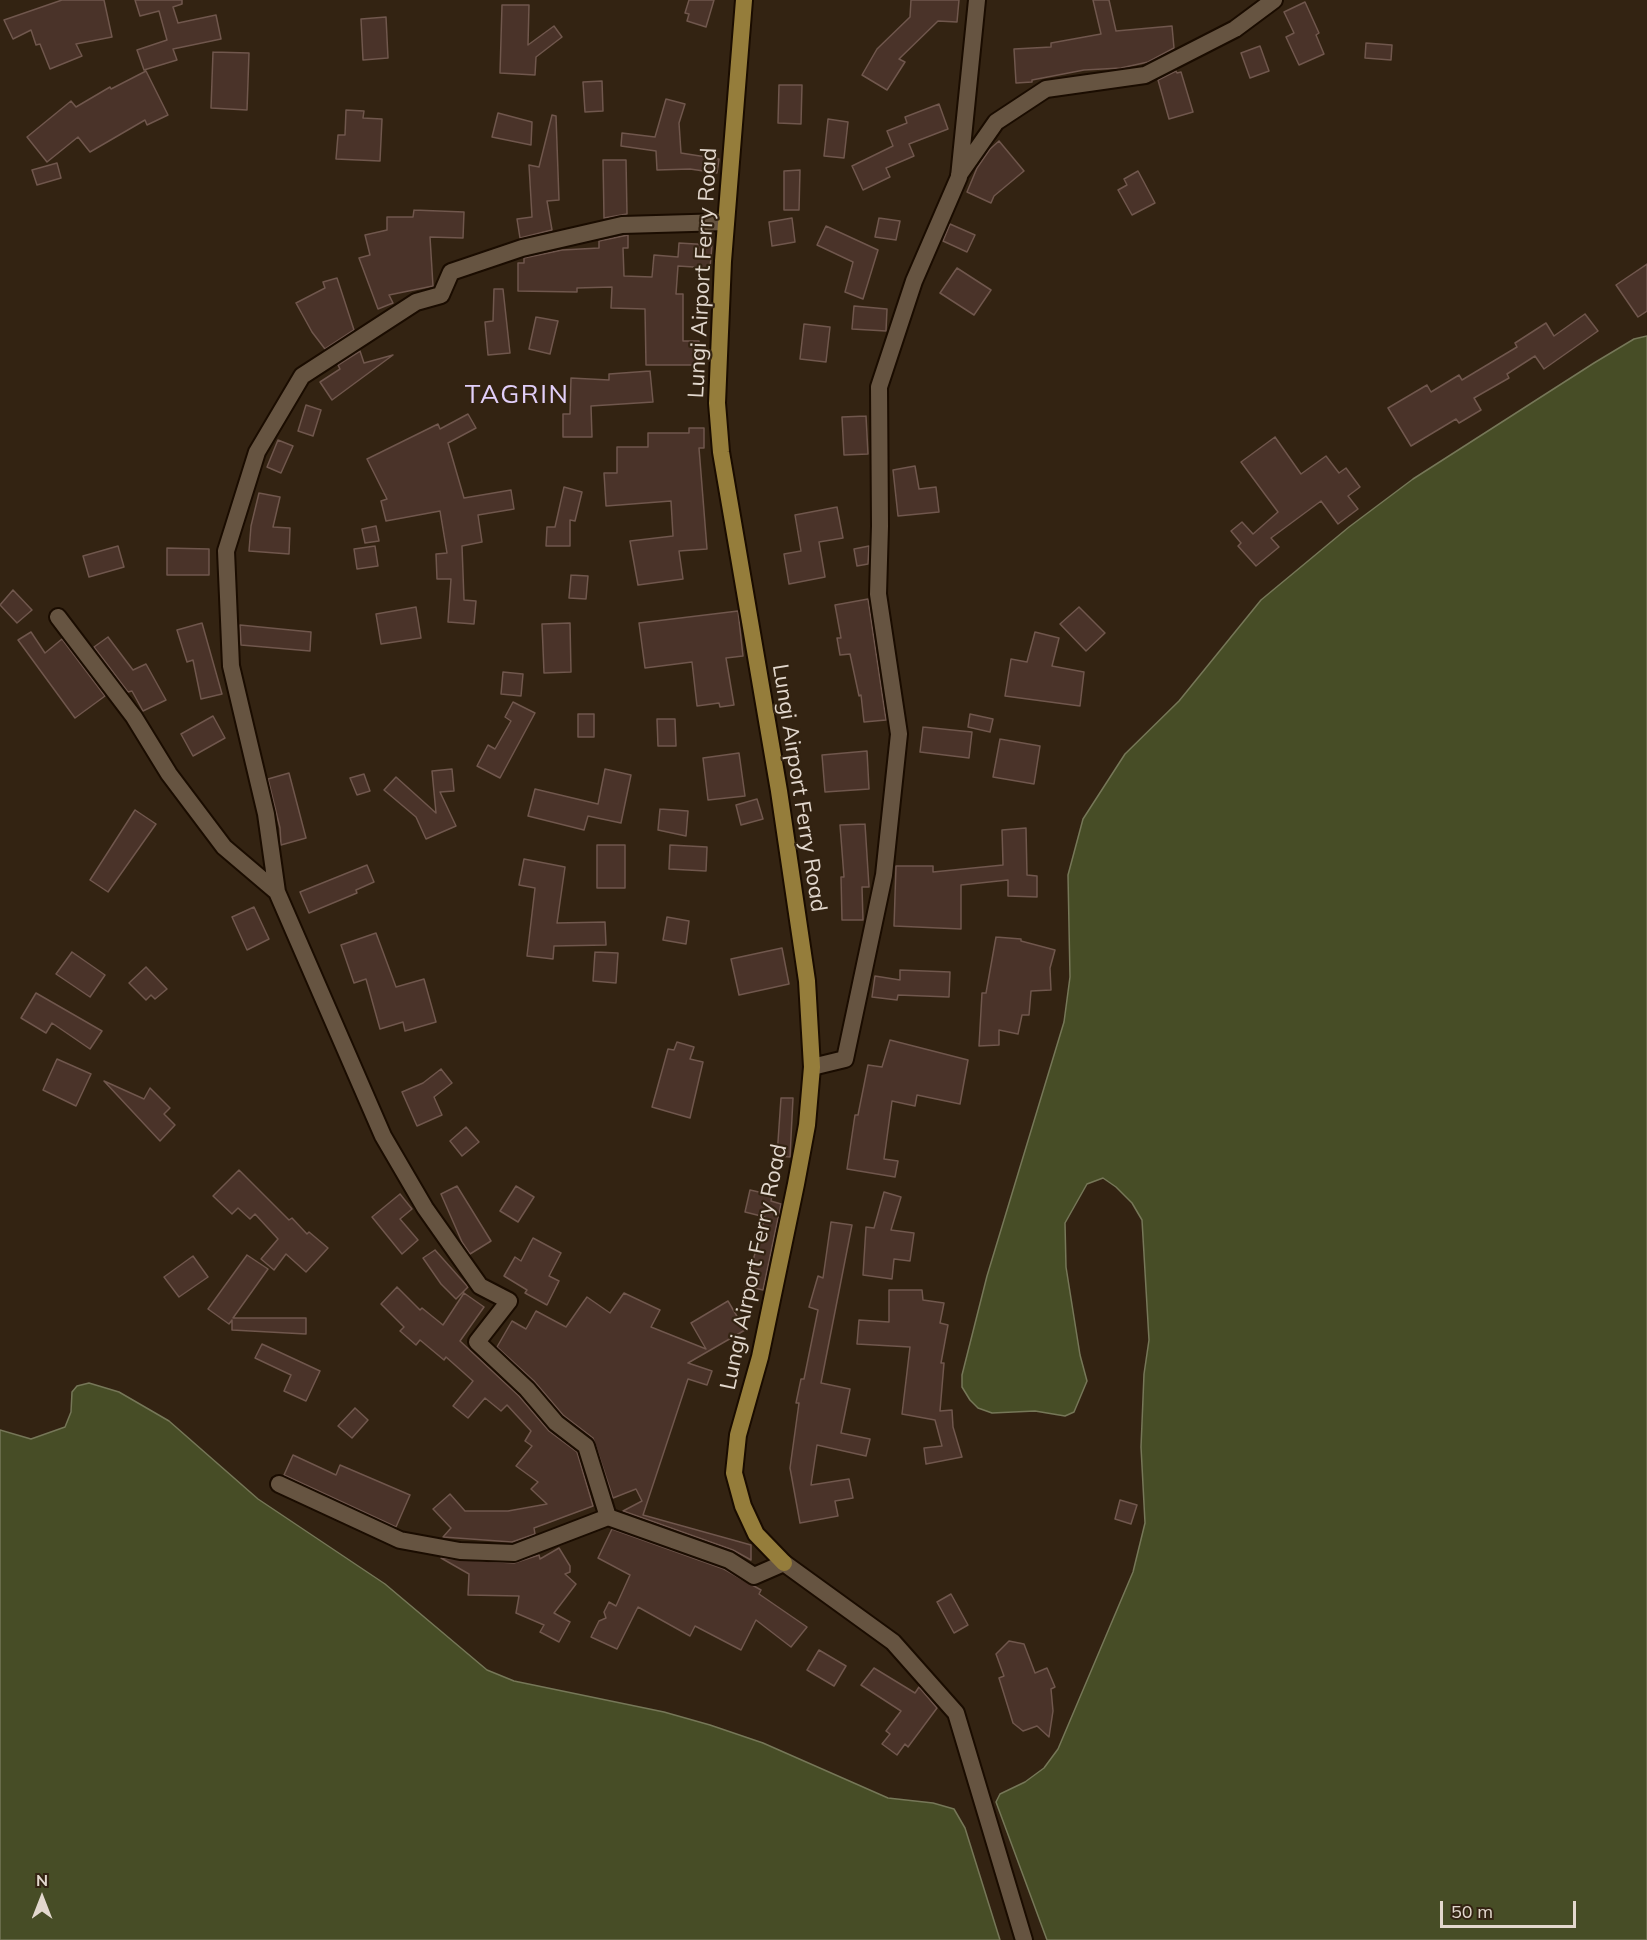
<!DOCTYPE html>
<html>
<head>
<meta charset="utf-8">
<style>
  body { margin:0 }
  #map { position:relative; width:1647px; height:1940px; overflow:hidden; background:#332312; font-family:Mulish,sans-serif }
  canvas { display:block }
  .north { position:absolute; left:12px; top:1868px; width:60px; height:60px; -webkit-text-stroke:4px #332312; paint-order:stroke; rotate:0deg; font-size:16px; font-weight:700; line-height:24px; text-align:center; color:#e3d8ce }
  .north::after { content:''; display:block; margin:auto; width:21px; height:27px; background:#e3d8ce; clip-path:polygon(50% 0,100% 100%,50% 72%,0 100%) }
  .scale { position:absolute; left:1440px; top:1901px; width:136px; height:27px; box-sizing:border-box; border:3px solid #e3d8ce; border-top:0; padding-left:8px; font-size:18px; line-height:21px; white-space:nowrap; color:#e3d8ce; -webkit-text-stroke:4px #332312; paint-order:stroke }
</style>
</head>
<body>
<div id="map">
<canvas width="1647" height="1940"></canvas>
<div class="north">N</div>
<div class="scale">50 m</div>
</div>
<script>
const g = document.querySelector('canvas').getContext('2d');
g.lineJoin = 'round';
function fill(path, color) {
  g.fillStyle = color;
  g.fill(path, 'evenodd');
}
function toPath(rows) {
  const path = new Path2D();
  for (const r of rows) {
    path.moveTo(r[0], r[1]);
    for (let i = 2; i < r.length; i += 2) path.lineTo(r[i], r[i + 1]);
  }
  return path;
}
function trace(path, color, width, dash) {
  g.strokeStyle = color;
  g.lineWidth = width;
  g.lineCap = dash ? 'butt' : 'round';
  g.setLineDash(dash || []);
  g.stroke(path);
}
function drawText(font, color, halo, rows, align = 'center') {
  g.font = font + ' Mulish,sans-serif';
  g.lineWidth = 4.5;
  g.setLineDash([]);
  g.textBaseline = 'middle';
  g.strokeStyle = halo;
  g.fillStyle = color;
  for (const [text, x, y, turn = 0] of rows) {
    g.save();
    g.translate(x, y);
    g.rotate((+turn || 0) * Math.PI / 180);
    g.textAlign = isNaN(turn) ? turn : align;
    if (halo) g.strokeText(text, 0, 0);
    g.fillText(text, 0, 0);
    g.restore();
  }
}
const water = toPath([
  [1647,336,1647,1940,1047,1940,996,1802,1000,1794,1025,1782,1044,1768,1058,1749,1133,1572,1145,1523,1141,1447,1144,1374,1149,1340,1142,1220,1132,1203,1116,1187,1103,1178,1087,1184,1065,1223,1066,1267,1080,1355,1087,1381,1074,1412,1065,1416,1035,1411,992,1413,978,1408,970,1400,962,1387,962,1375,987,1276,1064,1022,1070,977,1068,875,1083,819,1125,754,1179,701,1261,600,1349,527,1413,479,1594,363,1634,339,1647,336],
  [89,1383,119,1392,169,1421,258,1499,385,1584,487,1670,514,1681,664,1712,710,1725,763,1743,888,1798,933,1803,954,1809,965,1828,1000,1940,0,1940,0,1430,31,1439,65,1427,71,1412,72,1392,77,1386,89,1383]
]);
const building = toPath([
  [62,0,104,0,112,37,76,44,82,56,50,69,40,44,36,45,31,30,13,39,4,20,62,0],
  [135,0,182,0,182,4,173,7,178,23,216,15,221,39,173,49,177,60,144,70,137,50,167,40,159,11,140,16,135,0],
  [689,0,714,0,706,27,687,21,689,14,685,13,689,0],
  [911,0,959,0,957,22,938,21,899,59,905,62,887,90,862,75,877,49,910,17,911,0],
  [1093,0,1109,0,1116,31,1172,26,1174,48,1148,62,1121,68,1084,70,1032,80,1032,82,1016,83,1014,49,1051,47,1051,43,1101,34,1093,0],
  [1305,2,1319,33,1316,35,1324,54,1299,65,1286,37,1294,33,1284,12,1305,2],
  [502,5,529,5,528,45,554,26,562,37,536,57,535,75,500,73,502,5],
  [386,17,388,58,363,60,361,19,386,17],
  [1366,43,1392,45,1391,60,1365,58,1366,43],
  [1260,46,1269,71,1250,78,1241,53,1260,46],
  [213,52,249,53,247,110,211,108,213,52],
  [146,71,168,115,147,125,145,120,90,152,78,137,47,162,27,137,71,101,76,107,110,87,111,89,146,71],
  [1176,71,1177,73,1181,72,1193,112,1169,119,1158,80,1176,71],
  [602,81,603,111,585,112,583,82,602,81],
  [779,85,802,85,801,124,778,123,779,85],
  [666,99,685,104,679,123,681,153,719,159,717,173,690,169,657,170,656,151,621,146,622,133,655,137,666,99],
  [939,104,948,129,909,144,914,156,886,168,890,177,863,190,852,166,893,146,887,131,907,123,905,117,939,104],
  [346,110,364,111,363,118,382,119,380,161,336,159,338,135,345,135,346,110],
  [498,113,532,122,531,145,492,137,498,113],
  [552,115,556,116,559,200,547,201,552,230,520,238,517,219,532,217,529,165,539,167,552,115],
  [828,119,848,122,844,158,824,156,828,119],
  [999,141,1024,171,994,196,991,203,967,192,977,168,990,149,999,141],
  [603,160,626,160,627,214,604,218,603,160],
  [57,163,61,178,37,185,32,170,57,163],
  [800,170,799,210,784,210,784,171,800,170],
  [1138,171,1155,203,1132,215,1118,190,1127,185,1124,179,1138,171],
  [414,210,464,212,463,238,430,237,433,286,389,295,393,303,378,309,359,258,370,255,365,235,387,230,387,217,413,217,414,210],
  [792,218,795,242,772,246,769,222,792,218],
  [879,218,900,221,896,240,875,237,879,218],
  [950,224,975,235,967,252,943,241,950,224],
  [826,226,878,250,863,299,845,292,853,262,817,245,826,226],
  [628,235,628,248,623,248,624,276,652,277,654,255,678,257,679,243,712,245,710,268,678,266,676,294,683,294,683,341,699,341,699,365,646,365,645,309,611,308,612,287,577,288,577,292,518,291,518,263,524,263,524,258,562,250,599,248,599,241,628,235],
  [1647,264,1647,311,1638,317,1616,285,1647,264],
  [957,268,991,290,974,315,940,293,957,268],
  [337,278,354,330,325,349,312,332,296,303,325,288,323,282,337,278],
  [494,289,503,289,510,353,488,355,485,322,493,321,494,289],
  [854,306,887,309,886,331,852,329,854,306],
  [1585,314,1598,331,1544,369,1535,356,1507,374,1509,378,1474,398,1481,410,1459,423,1456,419,1411,446,1388,408,1427,385,1431,392,1459,375,1462,380,1517,347,1515,343,1546,323,1554,336,1585,314],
  [536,317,558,321,550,354,529,349,536,317],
  [804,324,830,327,826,362,800,359,804,324],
  [360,351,364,363,393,355,332,400,320,382,340,369,338,365,360,351],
  [650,371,653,402,591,406,592,437,563,437,563,414,570,414,571,378,609,380,609,374,650,371],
  [306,405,321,410,313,436,298,431,306,405],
  [468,414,476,428,448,443,464,498,511,490,514,509,478,515,482,542,462,546,464,600,476,601,474,624,448,622,451,579,437,579,436,554,447,553,440,511,386,521,381,501,387,499,367,459,438,424,440,429,468,414],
  [866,416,868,454,844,455,842,417,866,416],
  [689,428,704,428,704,448,699,448,707,549,679,551,683,579,638,585,630,541,673,536,671,501,606,506,604,473,617,473,617,447,648,447,648,433,689,433,689,428],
  [1275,437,1301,474,1326,456,1339,473,1346,468,1360,487,1348,496,1358,509,1338,524,1321,501,1271,538,1279,547,1256,566,1238,546,1241,543,1231,531,1242,522,1253,534,1278,512,1241,462,1275,437],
  [278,440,293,446,281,473,267,467,278,440],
  [915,466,919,489,936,487,939,512,898,516,893,470,915,466],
  [564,487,582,492,575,521,570,520,570,546,546,546,547,527,555,527,564,487],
  [259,493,280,497,273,527,290,528,289,554,249,551,251,526,259,493],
  [837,507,843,538,819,542,825,577,789,584,784,554,801,551,795,515,837,507],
  [376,526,379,541,365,543,362,529,376,526],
  [118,546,124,567,89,577,83,556,118,546],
  [375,546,378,566,357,569,354,549,375,546],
  [869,546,868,564,857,566,854,549,869,546],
  [167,548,209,549,209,575,167,575,167,548],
  [571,575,588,576,586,599,569,598,571,575],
  [13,590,32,610,17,623,0,605,13,590],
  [868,599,886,720,864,722,861,695,859,696,850,654,840,655,837,638,841,638,835,605,868,599],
  [416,607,421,638,381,644,376,614,416,607],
  [1079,607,1105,633,1086,651,1060,624,1079,607],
  [738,611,743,656,726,658,734,705,720,707,719,703,697,706,692,662,645,668,639,623,738,611],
  [202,623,222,694,201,699,193,660,187,662,177,630,202,623],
  [570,623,571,672,544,673,542,624,570,623],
  [240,625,311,632,310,651,241,645,240,625],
  [31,632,45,653,62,639,105,696,75,718,18,640,31,632],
  [1035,632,1059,638,1052,666,1084,672,1080,706,1005,696,1011,659,1027,662,1035,632],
  [108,637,133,670,146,664,166,700,143,711,132,691,128,692,94,647,108,637],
  [503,672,523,674,521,696,501,694,503,672],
  [513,702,535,713,500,778,477,766,488,745,495,749,511,721,505,717,513,702],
  [578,714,594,714,594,737,578,737,578,714],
  [970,714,993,719,990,732,968,727,970,714],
  [213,716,225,738,193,756,181,734,213,716],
  [657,719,675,719,676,746,658,746,657,719],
  [923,727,972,732,969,758,920,752,923,727],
  [1000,739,1040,746,1034,784,993,777,1000,739],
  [867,751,869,789,825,792,822,755,867,751],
  [739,753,745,796,708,800,703,758,739,753],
  [452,769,454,791,440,792,456,826,426,839,416,817,384,790,396,777,436,813,432,771,452,769],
  [605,769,631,775,621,823,588,816,584,830,528,816,535,789,598,804,605,769],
  [289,773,306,838,281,845,280,828,268,779,289,773],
  [364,774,370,791,357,795,350,778,364,774],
  [757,799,763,819,741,825,736,805,757,799],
  [660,809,688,811,686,836,658,830,660,809],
  [135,810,156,824,108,892,90,880,135,810],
  [865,824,869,887,862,887,863,920,842,920,841,877,844,877,840,825,865,824],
  [1026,828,1027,875,1037,876,1037,897,1008,896,1008,880,961,885,961,929,894,926,896,866,933,866,933,872,1003,865,1002,830,1026,828],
  [597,845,625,845,625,888,597,888,597,845],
  [670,845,707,847,706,871,669,869,670,845],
  [524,859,565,867,557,923,605,922,606,945,554,946,553,959,527,956,535,888,519,885,524,859],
  [367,865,374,882,356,890,357,893,309,913,300,892,367,865],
  [254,907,269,939,247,950,232,917,254,907],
  [667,917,689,921,686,944,663,940,667,917],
  [376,933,396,987,424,979,436,1022,405,1031,403,1022,380,1029,366,979,354,983,341,945,376,933],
  [996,937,1021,939,1021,941,1055,950,1050,968,1051,990,1031,991,1029,1015,1022,1015,1018,1034,999,1030,999,1045,979,1046,982,993,986,993,996,937],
  [782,948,789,984,739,995,731,959,782,948],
  [72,952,105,975,90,997,56,974,72,952],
  [595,952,618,953,616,983,593,981,595,952],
  [146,967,167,989,155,999,151,995,146,1000,129,983,146,967],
  [900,970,950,972,949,997,898,995,897,1000,872,997,875,976,900,980,900,970],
  [36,993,102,1031,90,1049,52,1023,46,1033,21,1018,36,993],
  [890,1040,968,1060,960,1104,917,1095,915,1106,892,1101,884,1159,898,1161,895,1177,847,1169,855,1115,858,1115,868,1065,882,1067,890,1040],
  [677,1042,694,1047,690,1059,703,1062,690,1118,652,1107,668,1049,674,1050,677,1042],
  [57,1059,91,1074,76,1106,43,1090,57,1059],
  [441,1069,452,1083,434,1097,442,1115,417,1126,402,1092,423,1083,441,1069],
  [104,1081,144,1099,150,1088,170,1108,164,1114,175,1125,160,1141,104,1081],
  [781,1098,793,1098,790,1157,777,1156,781,1098],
  [466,1127,479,1142,462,1156,450,1141,466,1127],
  [239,1170,289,1220,292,1218,307,1234,309,1232,328,1248,306,1272,286,1254,274,1270,261,1259,278,1239,255,1214,250,1219,238,1208,232,1214,213,1196,239,1170],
  [457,1186,491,1241,470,1254,462,1242,441,1194,457,1186],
  [516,1186,534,1197,518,1222,500,1211,516,1186],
  [750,1190,772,1195,771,1201,781,1204,763,1290,746,1286,765,1217,745,1212,750,1190],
  [884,1192,901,1197,891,1230,914,1233,910,1261,894,1259,892,1279,863,1275,866,1227,874,1228,884,1192],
  [400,1194,412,1209,400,1219,418,1240,402,1254,372,1217,400,1194],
  [831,1222,852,1225,821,1383,850,1389,841,1433,870,1439,866,1456,817,1445,811,1485,849,1479,853,1498,835,1501,838,1516,800,1523,790,1468,799,1403,796,1403,801,1379,804,1379,818,1310,809,1307,818,1276,823,1278,831,1222],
  [533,1238,561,1253,549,1276,559,1281,547,1305,525,1293,527,1290,504,1276,515,1257,521,1261,533,1238],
  [435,1250,468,1287,456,1299,441,1284,423,1258,435,1250],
  [247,1255,268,1269,233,1318,306,1318,306,1334,232,1330,232,1320,229,1324,208,1309,247,1255],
  [193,1256,208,1277,179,1297,164,1277,193,1256],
  [397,1287,420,1310,422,1308,443,1325,464,1293,484,1307,460,1341,519,1396,549,1431,577,1452,593,1506,534,1528,535,1534,512,1542,443,1537,451,1528,433,1509,450,1494,465,1511,508,1511,547,1504,531,1489,538,1482,516,1466,532,1446,525,1441,531,1431,507,1405,501,1411,485,1398,468,1418,453,1406,473,1381,446,1357,444,1360,420,1340,416,1345,400,1331,404,1327,381,1304,397,1287],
  [889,1290,922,1290,923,1300,944,1303,940,1323,948,1325,941,1363,944,1363,940,1411,952,1410,953,1427,962,1457,926,1464,924,1448,942,1446,935,1420,902,1414,910,1347,857,1344,859,1320,889,1322,889,1290],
  [624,1293,660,1310,651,1327,706,1349,691,1323,728,1301,745,1330,688,1363,712,1371,707,1385,688,1379,643,1515,751,1545,751,1560,733,1550,623,1511,642,1501,636,1489,613,1498,593,1438,563,1415,534,1381,497,1347,512,1321,526,1329,536,1311,566,1327,587,1297,610,1313,624,1293],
  [262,1344,320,1371,306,1401,284,1391,291,1375,255,1358,262,1344],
  [355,1408,368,1420,352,1438,338,1426,355,1408],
  [293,1455,336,1475,340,1465,410,1495,396,1527,284,1475,293,1455],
  [1120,1500,1137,1505,1131,1524,1115,1519,1120,1500],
  [612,1529,724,1569,761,1590,759,1594,807,1627,791,1647,756,1620,741,1650,695,1626,690,1636,638,1607,617,1649,591,1637,599,1621,606,1618,604,1612,609,1602,616,1606,630,1575,598,1558,612,1529],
  [559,1548,570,1566,570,1572,565,1574,576,1584,554,1613,570,1622,559,1642,540,1632,544,1625,516,1613,519,1596,468,1595,469,1574,441,1558,514,1563,539,1555,540,1559,559,1548],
  [951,1594,968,1625,954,1633,937,1602,951,1594],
  [1009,1641,1024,1644,1035,1673,1047,1668,1055,1687,1051,1689,1053,1711,1049,1737,1037,1726,1023,1731,1013,1723,999,1678,1004,1676,996,1654,1009,1641],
  [819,1650,846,1666,834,1686,807,1670,819,1650],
  [874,1668,915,1693,919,1687,937,1708,908,1747,905,1744,897,1755,882,1744,890,1734,886,1731,901,1711,861,1685,874,1668]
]);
const minor = toPath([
  [959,175,996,122,1046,89,1145,75,1235,29,1274,0],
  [58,617,134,717,169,774,224,847,277,892,383,1136,425,1208,480,1286,509,1301,477,1342,527,1389,556,1423,586,1446,608,1517,729,1560,754,1576,784,1563,893,1642,956,1713,1024,1940],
  [277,892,266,814,231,666,226,551,257,452,302,376,416,302,441,295,451,272,522,248,622,225,726,222],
  [812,1067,845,1059,884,875,899,734,878,594,880,526,879,387,914,281,959,177,977,0],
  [279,1484,400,1540,460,1551,514,1553,608,1517]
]);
const primary = toPath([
  [744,0,723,261,717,403,721,452,779,791,807,981,812,1067,807,1125,796,1184,760,1357,738,1435,734,1473,743,1506,756,1534,784,1563]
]);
const streetNames = [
  ["Lungi Airport Ferry Road",703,273,-87],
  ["Lungi Airport Ferry Road",799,788,81],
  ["Lungi Airport Ferry Road",754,1267,-78]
];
const quarterNames = [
  ["TAGRIN",517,395]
];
fill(water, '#474d26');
trace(water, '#767758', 1.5);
fill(building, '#4a3329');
trace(building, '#70574d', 1.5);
trace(minor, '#1a0c00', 20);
trace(primary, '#1a0c00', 20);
trace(minor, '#665441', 16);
trace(primary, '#957d3b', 16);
drawText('22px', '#e3d8ce', '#332312', streetNames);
g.letterSpacing = '1.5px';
drawText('26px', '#e2cff9', '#332312', quarterNames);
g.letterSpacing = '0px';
</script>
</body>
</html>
